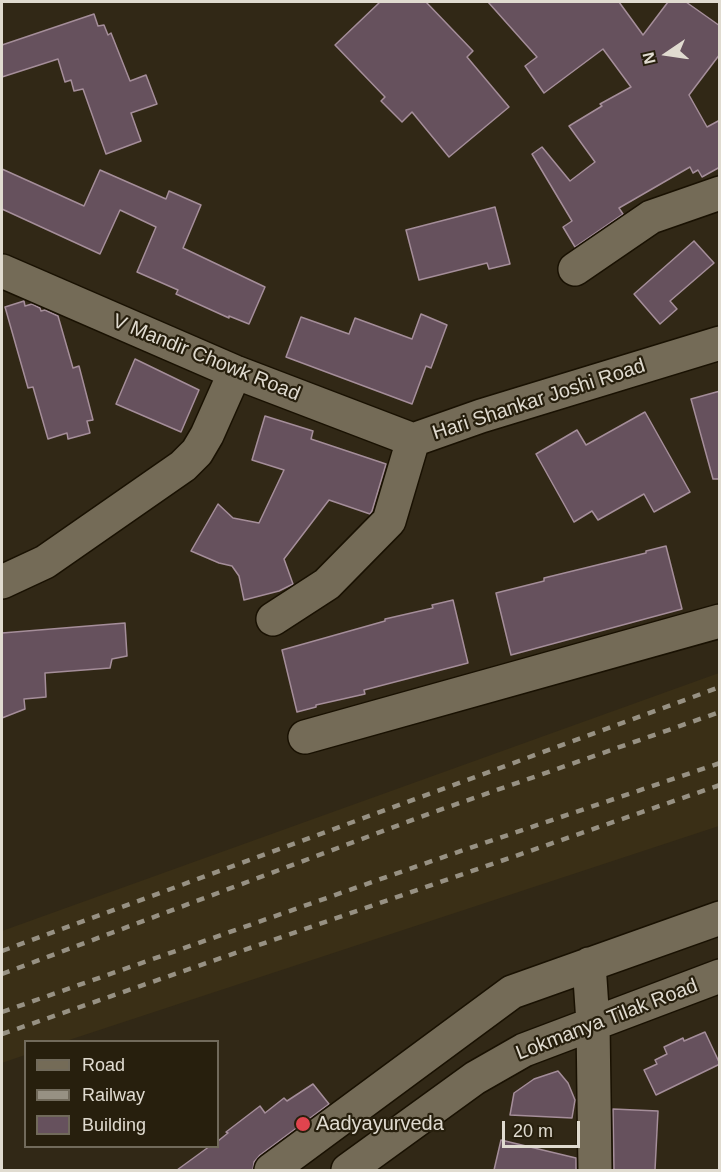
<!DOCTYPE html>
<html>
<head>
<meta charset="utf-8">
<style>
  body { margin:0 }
  #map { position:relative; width:721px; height:1172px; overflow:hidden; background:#312816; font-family:Arial,sans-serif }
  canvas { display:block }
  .frame { position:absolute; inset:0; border:3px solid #e0dbd0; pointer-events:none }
  .legend { position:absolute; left:24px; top:1040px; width:195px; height:108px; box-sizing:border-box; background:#271f0d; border:2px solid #716a5b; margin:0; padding:8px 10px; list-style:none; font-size:18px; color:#e0dbd0 }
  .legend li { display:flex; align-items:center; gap:12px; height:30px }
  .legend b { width:30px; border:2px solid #716a5b }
  .north { position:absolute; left:637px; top:24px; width:60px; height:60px; -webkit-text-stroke:4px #271f0d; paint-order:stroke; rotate:257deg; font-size:16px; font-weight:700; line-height:24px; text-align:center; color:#e0dbd0 }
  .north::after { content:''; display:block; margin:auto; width:21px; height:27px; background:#e0dbd0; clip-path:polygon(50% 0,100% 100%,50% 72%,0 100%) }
  .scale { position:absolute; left:502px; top:1121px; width:78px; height:27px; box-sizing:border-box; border:3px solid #e0dbd0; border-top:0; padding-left:8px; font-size:18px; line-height:21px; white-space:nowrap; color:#e0dbd0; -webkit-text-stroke:4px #271f0d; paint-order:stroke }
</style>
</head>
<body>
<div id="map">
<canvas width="721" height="1172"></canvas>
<div class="frame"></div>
<ul class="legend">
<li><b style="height:8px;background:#746b57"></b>Road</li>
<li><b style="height:8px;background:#979183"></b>Railway</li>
<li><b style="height:16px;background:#66515d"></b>Building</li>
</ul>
<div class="north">N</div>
<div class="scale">20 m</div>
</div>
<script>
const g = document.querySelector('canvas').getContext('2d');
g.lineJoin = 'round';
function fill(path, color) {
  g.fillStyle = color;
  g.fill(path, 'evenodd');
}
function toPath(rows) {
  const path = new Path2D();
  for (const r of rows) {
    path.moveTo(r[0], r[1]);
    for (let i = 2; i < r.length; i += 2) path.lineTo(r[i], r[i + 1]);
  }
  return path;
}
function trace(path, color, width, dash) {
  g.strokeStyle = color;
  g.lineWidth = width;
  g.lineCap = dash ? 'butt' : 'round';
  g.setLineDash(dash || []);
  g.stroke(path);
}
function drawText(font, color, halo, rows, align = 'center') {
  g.font = font + ' Arial,sans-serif';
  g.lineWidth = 4.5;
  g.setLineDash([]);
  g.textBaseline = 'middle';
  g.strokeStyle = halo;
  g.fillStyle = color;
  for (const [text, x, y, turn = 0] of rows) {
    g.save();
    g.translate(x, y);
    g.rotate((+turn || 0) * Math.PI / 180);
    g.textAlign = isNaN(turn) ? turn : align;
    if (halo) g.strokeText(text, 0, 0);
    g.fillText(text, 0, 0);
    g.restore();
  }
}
const built = toPath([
  [719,673,719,826,66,1041,26,1042,25,1055,2,1063,2,931]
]);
const building = toPath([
  [380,2,426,2,473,51,467,57,509,107,449,157,412,112,402,122,381,101,385,97,335,45,380,2],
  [488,2,619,2,643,35,668,2,686,2,720,26,720,54,689,95,707,127,720,120,720,167,702,177,698,170,693,173,690,167,619,208,623,214,575,247,563,227,572,221,532,154,542,147,570,181,595,162,569,126,602,106,600,104,631,87,603,49,544,93,525,66,537,57,488,2],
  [94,14,98,26,104,25,108,35,111,33,130,81,146,75,157,104,131,113,141,141,106,154,83,89,74,91,71,80,65,82,58,59,2,77,2,45,94,14],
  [2,169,84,206,100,170,166,199,169,191,201,205,183,248,265,287,249,324,229,316,229,318,176,294,178,290,137,272,156,227,120,210,100,254,2,209,2,169],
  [495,207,510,264,489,269,487,263,419,280,406,230,495,207],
  [694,241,714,263,670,301,677,309,660,324,634,294,694,241],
  [24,301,25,306,32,304,40,308,41,311,45,310,58,316,73,368,79,366,93,420,87,421,90,433,68,439,67,433,48,439,33,387,28,388,5,307,24,301],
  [421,314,447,325,431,368,426,366,412,404,286,357,301,317,349,334,355,318,412,339,421,314],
  [135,359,199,390,181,432,116,404,135,359],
  [720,391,720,479,713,479,691,399,720,391],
  [645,412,690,492,654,512,644,494,598,520,592,511,574,522,536,454,577,430,586,445,645,412],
  [265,416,313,431,311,439,386,464,372,511,370,514,329,500,284,559,293,584,279,591,244,600,239,576,232,566,219,563,191,551,218,504,233,518,259,523,284,470,252,460,265,416],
  [666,546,682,609,511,655,496,593,544,581,544,578,646,553,646,551,666,546],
  [453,600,468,663,364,690,365,694,316,705,316,707,297,712,282,650,385,621,385,619,433,608,432,605,453,600],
  [125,623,127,656,112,659,110,668,45,673,46,697,24,699,25,709,2,718,2,633,125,623],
  [705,1032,720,1064,656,1095,644,1070,657,1064,655,1060,667,1054,664,1047,683,1038,684,1041,705,1032],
  [558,1071,568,1083,575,1100,572,1118,510,1115,514,1093,534,1079,558,1071],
  [313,1084,329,1104,260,1155,254,1162,253,1170,177,1170,210,1146,218,1146,218,1141,228,1133,226,1132,260,1106,265,1113,284,1098,287,1101,313,1084],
  [613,1109,658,1111,655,1170,614,1170,613,1109],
  [501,1140,576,1158,576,1170,494,1170,501,1140]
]);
const minor = toPath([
  [575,269,651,217,720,193],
  [2,271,235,372,413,440],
  [413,440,481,416,720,343],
  [2,582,45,562,183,466,197,452,207,435,235,372],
  [273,619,327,584,389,521,413,440],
  [305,737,720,621],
  [589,964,593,1023,595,1170],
  [271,1170,512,992,720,918],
  [348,1170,475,1078,524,1050,720,976]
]);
const rail = toPath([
  [2,951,720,687],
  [2,974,431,813,720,712],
  [2,1012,452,854,720,763],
  [2,1034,720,785]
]);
const markers = [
  [303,1124,8,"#e0444e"]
];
const streetNames = [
  ["V Mandir Chowk Road",206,358,22],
  ["Hari Shankar Joshi Road",539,400,-18],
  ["Lokmanya Tilak Road",607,1020,-21]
];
const poiNames = [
  ["Aadyayurveda",316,1124]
];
fill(built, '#3a2f16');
fill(building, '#66515d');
trace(building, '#a58e9a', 1.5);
trace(minor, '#191102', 36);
trace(minor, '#746b57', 33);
trace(rail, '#979183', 4.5, [8, 8]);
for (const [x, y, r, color] of markers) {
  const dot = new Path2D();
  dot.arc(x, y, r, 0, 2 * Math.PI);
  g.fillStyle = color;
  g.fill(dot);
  trace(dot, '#271f0d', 2);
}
drawText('20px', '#e0dbd0', '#271f0d', streetNames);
drawText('20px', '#e0dbd0', '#271f0d', poiNames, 'left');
</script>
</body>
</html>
